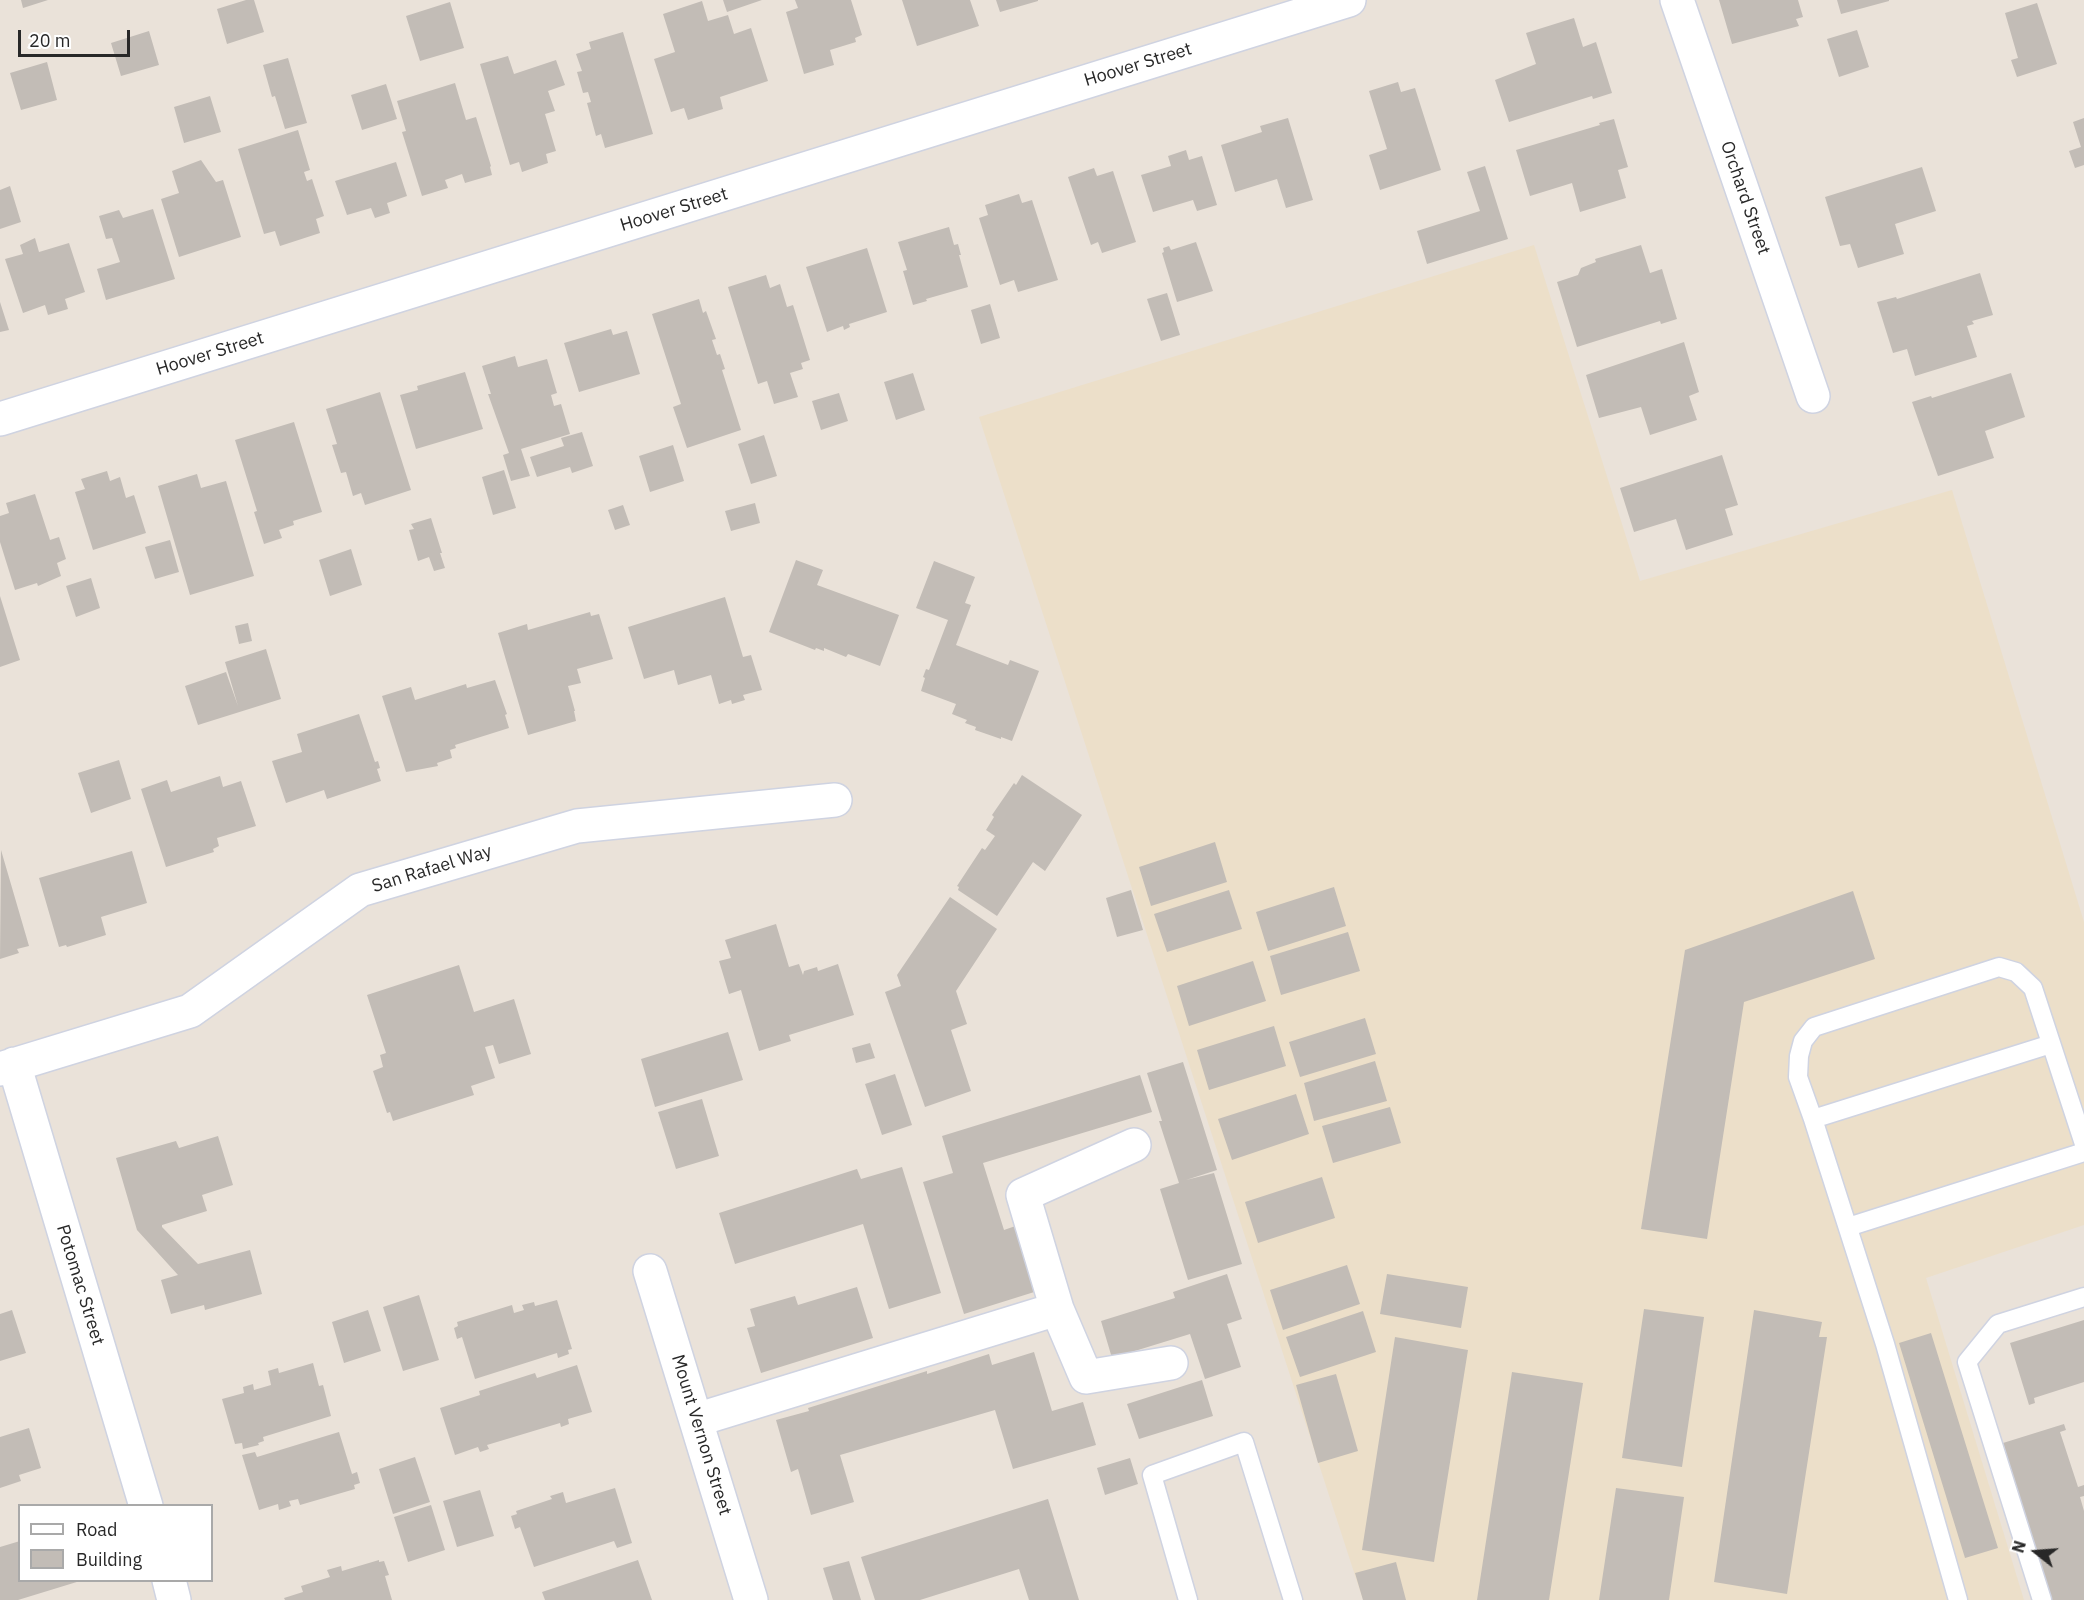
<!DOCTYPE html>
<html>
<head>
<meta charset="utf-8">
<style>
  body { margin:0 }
  #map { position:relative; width:2084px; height:1600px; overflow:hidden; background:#eae2d9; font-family:"IBM Plex Sans",sans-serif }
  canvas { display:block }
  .legend { position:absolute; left:18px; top:1504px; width:195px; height:78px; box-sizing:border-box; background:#fff; border:2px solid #a9a9a9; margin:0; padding:8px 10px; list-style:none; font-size:18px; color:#282828 }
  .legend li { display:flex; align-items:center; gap:12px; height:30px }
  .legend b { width:30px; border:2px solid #a9a9a9 }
  .north { position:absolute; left:2006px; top:1522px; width:60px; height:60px; -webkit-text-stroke:4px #fff; paint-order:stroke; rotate:287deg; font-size:16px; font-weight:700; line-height:24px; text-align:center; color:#282828 }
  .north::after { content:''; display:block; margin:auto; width:21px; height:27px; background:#282828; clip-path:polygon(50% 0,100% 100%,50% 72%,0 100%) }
  .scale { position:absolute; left:18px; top:30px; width:112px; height:27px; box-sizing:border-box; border:3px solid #282828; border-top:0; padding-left:8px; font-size:18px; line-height:21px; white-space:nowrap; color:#282828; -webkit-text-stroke:4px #fff; paint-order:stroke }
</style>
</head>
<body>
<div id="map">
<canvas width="2084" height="1600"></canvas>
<ul class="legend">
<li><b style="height:8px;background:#fff"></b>Road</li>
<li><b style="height:16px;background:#c2bcb6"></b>Building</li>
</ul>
<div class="north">N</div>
<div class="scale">20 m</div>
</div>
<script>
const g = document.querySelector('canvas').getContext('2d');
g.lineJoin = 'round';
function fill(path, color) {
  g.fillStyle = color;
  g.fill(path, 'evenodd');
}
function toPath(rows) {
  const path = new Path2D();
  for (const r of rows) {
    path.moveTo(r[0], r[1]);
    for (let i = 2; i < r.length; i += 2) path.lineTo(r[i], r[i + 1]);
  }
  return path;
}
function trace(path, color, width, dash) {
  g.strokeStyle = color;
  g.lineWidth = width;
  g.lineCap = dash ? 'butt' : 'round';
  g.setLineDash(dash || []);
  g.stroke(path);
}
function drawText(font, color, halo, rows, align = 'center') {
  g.font = font + ' "IBM Plex Sans",sans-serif';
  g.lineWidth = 6;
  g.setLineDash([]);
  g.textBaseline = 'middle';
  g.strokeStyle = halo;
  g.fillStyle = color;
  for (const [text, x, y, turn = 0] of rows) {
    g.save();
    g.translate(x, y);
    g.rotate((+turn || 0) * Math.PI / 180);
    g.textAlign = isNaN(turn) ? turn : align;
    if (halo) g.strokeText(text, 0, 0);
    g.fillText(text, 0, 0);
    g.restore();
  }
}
const education = toPath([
  [1534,245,1640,581,1952,490,2084,922,2084,1225,1926,1278,2024,1600,1363,1600,979,417]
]);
const building = toPath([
  [21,0,48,0,23,8],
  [246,0,254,0,264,32,227,44,217,9],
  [723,0,762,0,727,12],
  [795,0,851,0,862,35,855,38,856,42,830,50,834,65,804,74,786,12,798,8],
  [902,0,970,0,979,26,917,46],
  [996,0,1038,0,1038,1,1000,12],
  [1719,0,1798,0,1803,17,1796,19,1799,26,1732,44],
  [1837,0,1889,0,1889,1,1841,14],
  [702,1,708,21,728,15,734,34,751,28,768,81,720,97,723,109,688,120,684,108,671,112,654,59,675,52,663,14],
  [450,2,464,48,420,61,406,16],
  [2037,3,2057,64,2017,77,2011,60,2018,58,2005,13],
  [1574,18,1583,47,1596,42,1612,93,1593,99,1592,96,1509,122,1495,80,1536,64,1526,33],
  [1857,30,1869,67,1839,77,1827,39],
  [149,31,159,65,121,76,111,43],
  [623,32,653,134,605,148,601,134,596,136,587,103,591,102,588,92,583,93,577,72,582,71,576,54,591,49,589,42],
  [508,56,514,74,556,60,565,85,548,91,555,111,545,114,556,151,546,154,548,163,522,172,519,162,510,165,480,64],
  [288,58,307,123,285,129,275,96,272,97,263,65],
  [47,62,57,100,21,110,10,73],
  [1398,82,1401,92,1415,88,1441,170,1380,190,1369,155,1387,149,1369,91],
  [455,83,466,120,476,117,491,166,490,167,492,175,465,183,462,174,445,180,448,188,422,196,402,132,406,131,397,101],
  [386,84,397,119,362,130,351,95],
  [210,96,221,132,184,143,174,107],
  [1288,118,1313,200,1286,208,1277,179,1235,192,1221,145,1262,132,1260,126],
  [2084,118,2084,165,2075,168,2069,151,2081,147,2073,122],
  [1614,119,1628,167,1618,170,1626,198,1580,212,1572,183,1530,196,1516,150,1600,125,1599,123],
  [298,130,310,170,304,172,307,181,312,179,324,216,316,219,320,233,280,246,275,231,264,234,238,149],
  [1186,150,1189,160,1202,156,1217,205,1197,211,1193,200,1153,212,1141,175,1171,166,1168,156],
  [201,160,216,182,223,180,241,237,179,257,161,199,179,193,172,171],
  [396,162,407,196,387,203,390,213,375,218,371,208,347,215,335,181],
  [1485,166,1508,239,1427,264,1417,231,1480,211,1467,172],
  [1922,167,1936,211,1895,224,1904,254,1858,268,1850,244,1840,246,1825,197],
  [1094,168,1097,176,1113,171,1136,242,1102,253,1098,242,1091,245,1068,177],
  [10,186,21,222,0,229,0,190],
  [1019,194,1022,203,1032,200,1058,280,1018,292,1014,280,1000,285,979,218,988,215,985,205],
  [153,209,175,279,106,300,97,269,120,262,112,238,106,239,99,216,119,210,123,218],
  [949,227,954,245,958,244,961,255,959,255,968,287,926,299,927,301,913,305,903,271,907,270,898,242],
  [35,238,39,252,69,243,85,292,65,299,68,309,48,315,45,305,23,313,5,259,23,254,20,245],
  [1196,242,1213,291,1177,302,1162,253,1164,252,1163,248,1169,246,1171,250],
  [1641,245,1650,273,1662,269,1677,319,1661,324,1660,321,1577,347,1557,282,1578,275,1581,268,1596,262,1595,259],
  [867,248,887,312,849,324,850,327,844,330,843,326,827,332,806,267],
  [1980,273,1993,315,1972,321,1974,324,1967,326,1977,357,1915,376,1907,349,1893,353,1877,302,1896,297,1897,299],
  [766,275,770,288,780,284,787,307,793,305,810,360,801,363,803,369,790,373,798,397,774,404,767,381,758,384,728,287],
  [1167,293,1180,335,1161,341,1147,299],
  [699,299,703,313,706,311,716,339,712,340,717,355,720,354,725,369,722,370,741,430,687,448,673,407,681,404,652,314],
  [0,302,9,330,0,332],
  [990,304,1000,338,981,344,971,310],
  [611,329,613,335,627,331,640,374,579,392,564,343],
  [1684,342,1699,392,1689,396,1697,420,1650,435,1641,407,1599,418,1586,375],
  [515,356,518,367,547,359,557,393,551,395,554,406,561,404,570,434,521,449,530,476,511,481,503,455,509,453,488,394,491,394,482,366],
  [465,372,483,429,416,449,400,395,418,390,417,386],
  [913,373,925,410,896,420,884,382],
  [2011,373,2025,417,1985,431,1994,458,1938,476,1912,402,1931,396,1932,398],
  [380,392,411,490,365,505,361,493,353,496,346,472,341,473,332,445,337,444,326,409],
  [839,393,848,421,821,430,812,401],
  [294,422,322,512,293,521,294,525,279,530,282,538,264,544,254,512,257,511,235,440],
  [582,432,593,466,572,473,570,467,537,477,530,457,564,446,561,438],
  [764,435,777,476,751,484,738,444],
  [673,445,684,481,650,492,639,456],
  [1722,455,1738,505,1725,509,1733,535,1686,550,1676,519,1634,532,1620,488],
  [504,470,516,508,493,515,482,477],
  [107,471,110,481,120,477,126,498,134,495,146,533,93,550,75,492,85,489,81,479],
  [197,474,201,488,226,481,254,576,190,595,158,486],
  [35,494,50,540,59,537,66,559,57,563,61,576,38,586,37,583,15,590,0,542,0,516,9,513,6,503],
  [755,503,760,523,731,531,725,511],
  [623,505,630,525,615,530,608,510],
  [431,518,442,553,440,553,445,568,434,571,429,557,418,561,409,530,414,529,411,524],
  [170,540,179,572,155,579,145,547],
  [351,549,362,585,330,596,319,560],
  [796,560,823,570,817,585,899,615,880,666,848,654,846,657,824,648,824,651,816,648,815,650,769,632],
  [934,561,975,577,965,603,971,605,956,645,1008,665,1010,660,1039,671,1012,741,1001,737,1001,739,975,730,976,727,965,723,967,720,952,714,956,704,921,691,925,678,923,677,926,669,929,670,948,620,916,608],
  [91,578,100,608,76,617,66,586],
  [0,596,20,660,0,667],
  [725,597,743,657,751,655,762,690,743,695,745,700,732,704,731,700,719,704,711,675,678,685,674,670,644,679,628,627],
  [590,612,591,616,599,614,613,659,577,669,581,683,568,686,575,711,574,711,576,721,528,735,498,633,527,624,528,630],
  [248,623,252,641,239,644,235,626],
  [266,649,281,699,198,725,185,686,226,672,238,706,225,662],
  [495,680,507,714,505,715,509,728,455,745,456,748,450,750,452,758,437,763,438,766,406,772,382,696,411,687,415,700,466,684,467,688],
  [359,714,375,762,378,761,380,768,377,769,381,781,327,799,324,790,286,803,272,761,302,752,297,734],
  [119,760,131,799,91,813,78,773],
  [1022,775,1082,815,1045,871,1033,862,997,916,958,890,959,887,957,886,982,848,985,850,995,836,986,830,994,817,992,815,1014,783,1016,785],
  [220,776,223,787,241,781,256,826,217,838,219,846,213,849,214,852,166,867,141,789,167,780,171,792],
  [1215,842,1227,882,1151,906,1139,867],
  [1,850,29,946,17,949,19,953,0,959],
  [132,851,147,903,101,917,106,935,67,947,66,945,59,947,39,878],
  [1334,887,1346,926,1268,951,1256,912],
  [1131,890,1143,930,1117,937,1106,898],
  [1229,890,1242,929,1167,952,1154,914],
  [1853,891,1875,959,1744,1002,1707,1239,1641,1229,1685,950],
  [950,897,997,929,956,991,967,1024,951,1030,971,1091,925,1107,885,992,901,986,897,975],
  [776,924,789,967,799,964,803,975,804,971,817,967,818,971,838,964,854,1015,789,1035,791,1041,759,1051,741,990,729,994,719,961,731,958,725,940],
  [1348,932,1360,971,1281,995,1270,956],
  [1253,961,1266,1001,1189,1026,1177,986],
  [459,965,474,1012,514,999,531,1054,499,1064,493,1045,485,1047,495,1078,471,1086,474,1095,393,1121,390,1112,387,1113,373,1071,383,1067,380,1055,386,1053,367,995],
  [1365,1018,1376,1054,1300,1077,1289,1042],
  [1274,1026,1286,1066,1209,1090,1197,1050],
  [728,1032,743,1080,655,1107,641,1059],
  [870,1043,875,1058,856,1063,852,1048],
  [1375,1061,1387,1101,1314,1121,1304,1083],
  [1183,1062,1217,1170,1186,1180,1214,1173,1242,1264,1188,1280,1160,1189,1179,1183,1159,1121,1162,1121,1147,1073],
  [895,1074,912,1125,882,1135,865,1084],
  [1140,1075,1152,1112,983,1163,1004,1230,1027,1222,1047,1288,964,1314,923,1182,953,1173,942,1136],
  [1296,1094,1309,1134,1232,1160,1218,1119],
  [702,1099,719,1156,676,1169,658,1112],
  [1390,1107,1401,1143,1333,1163,1322,1126],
  [218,1136,233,1185,202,1195,207,1211,162,1225,162,1227,198,1264,250,1250,262,1294,205,1310,204,1305,171,1314,161,1280,178,1275,137,1230,116,1158,176,1141,179,1148],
  [902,1167,941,1293,889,1309,863,1224,735,1264,719,1213,857,1169,861,1179],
  [1322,1177,1335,1218,1258,1243,1245,1202],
  [1347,1265,1360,1304,1283,1330,1270,1290],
  [1227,1274,1242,1319,1227,1324,1241,1367,1205,1379,1190,1334,1112,1358,1101,1321,1175,1298,1173,1292],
  [1387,1274,1468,1287,1461,1328,1380,1314],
  [857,1287,873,1338,761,1373,747,1328,755,1326,750,1309,795,1296,798,1305],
  [419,1295,439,1360,403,1371,383,1307],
  [557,1300,572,1349,568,1350,569,1354,558,1358,557,1353,475,1379,462,1337,457,1339,454,1328,458,1326,457,1322,512,1305,514,1313,524,1310,522,1305,534,1302,535,1306],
  [1644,1309,1704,1317,1682,1467,1622,1458],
  [12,1310,26,1353,0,1361,0,1314],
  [368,1310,381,1351,344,1363,332,1322],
  [1754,1310,1822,1322,1819,1337,1827,1337,1787,1594,1714,1582],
  [1363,1311,1376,1352,1300,1377,1286,1337],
  [2084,1320,2084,1382,2034,1398,2035,1403,2029,1405,2010,1343],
  [1931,1333,1998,1548,1965,1558,1899,1343],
  [1395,1337,1468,1350,1434,1562,1362,1550],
  [1034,1352,1052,1411,1083,1402,1096,1445,1013,1469,995,1410,840,1455,854,1502,811,1515,798,1469,791,1472,776,1420,809,1411,808,1408,927,1371,927,1374,989,1354,992,1365],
  [313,1363,319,1386,323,1385,331,1416,263,1437,264,1441,258,1443,259,1445,243,1449,242,1443,235,1444,222,1399,244,1393,243,1387,253,1384,254,1390,271,1385,268,1371,278,1368,279,1373],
  [577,1365,592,1412,568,1419,569,1424,561,1427,560,1423,487,1445,489,1449,480,1452,478,1447,455,1455,440,1408,480,1395,479,1391,535,1373,537,1378],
  [1512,1372,1583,1383,1549,1600,1477,1600],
  [1336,1374,1358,1451,1318,1463,1296,1385],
  [1202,1380,1213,1416,1139,1439,1127,1404],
  [2064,1424,2066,1430,2060,1432,2078,1487,2084,1485,2084,1496,2080,1497,2084,1511,2084,1600,2052,1600,2003,1443],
  [29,1428,41,1468,19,1475,21,1481,0,1488,0,1437],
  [339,1432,352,1474,357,1472,360,1483,354,1485,355,1489,300,1505,298,1499,289,1501,291,1506,279,1510,278,1504,259,1510,242,1455,255,1452,257,1457],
  [415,1457,430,1502,393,1514,379,1469],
  [1130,1458,1138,1484,1105,1495,1097,1468],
  [615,1488,632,1543,617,1548,614,1541,534,1567,520,1527,515,1529,511,1516,517,1514,516,1511,552,1499,550,1496,563,1492,566,1503],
  [1616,1488,1684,1497,1669,1600,1599,1600],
  [480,1490,494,1536,457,1547,443,1501],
  [1048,1499,1079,1600,1029,1600,1019,1569,920,1600,875,1600,861,1557],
  [431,1505,445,1550,408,1562,394,1517],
  [20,1541,20,1580,80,1581,18,1600,0,1600,0,1547],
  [379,1560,379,1562,384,1561,389,1575,385,1576,392,1600,285,1600,284,1598,303,1592,301,1586,330,1577,327,1570,341,1566,342,1571],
  [638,1560,652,1600,545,1600,542,1592],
  [849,1561,861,1600,833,1600,823,1568],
  [1396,1562,1406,1600,1363,1600,1355,1573]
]);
const service = toPath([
  [1813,1119,2051,1044],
  [1848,1227,2084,1152],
  [1188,1600,1152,1475,1244,1442,1293,1600],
  [1958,1600,1885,1344,1813,1119,1798,1077,1799,1056,1803,1041,1814,1027,1999,967,2016,972,2033,988,2084,1144],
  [2042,1600,1967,1362,1998,1324,2084,1297]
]);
const minor = toPath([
  [1677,0,1813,396],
  [0,419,1349,0],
  [14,1064,146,1506],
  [0,1069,190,1011,360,890,577,826,835,800],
  [650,1271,751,1600],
  [1057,1309,1023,1195,1134,1145],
  [696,1420,1057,1309,1086,1377,1171,1363],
  [169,1580,174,1600]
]);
const streetNames = [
  ["Hoover Street",1138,65,-17],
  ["Orchard Street",1745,198,71],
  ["Hoover Street",674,210,-17],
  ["Hoover Street",210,354,-17],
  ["San Rafael Way",432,869,-17],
  ["Potomac Street",80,1285,73],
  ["Mount Vernon Street",701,1435,73]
];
fill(education, '#ecdfc9');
fill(building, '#c2bcb6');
trace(service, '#cfd3e1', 21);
trace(minor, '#cfd3e1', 36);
trace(service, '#fff', 18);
trace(minor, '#fff', 33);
drawText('18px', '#282828', '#fff', streetNames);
</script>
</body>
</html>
